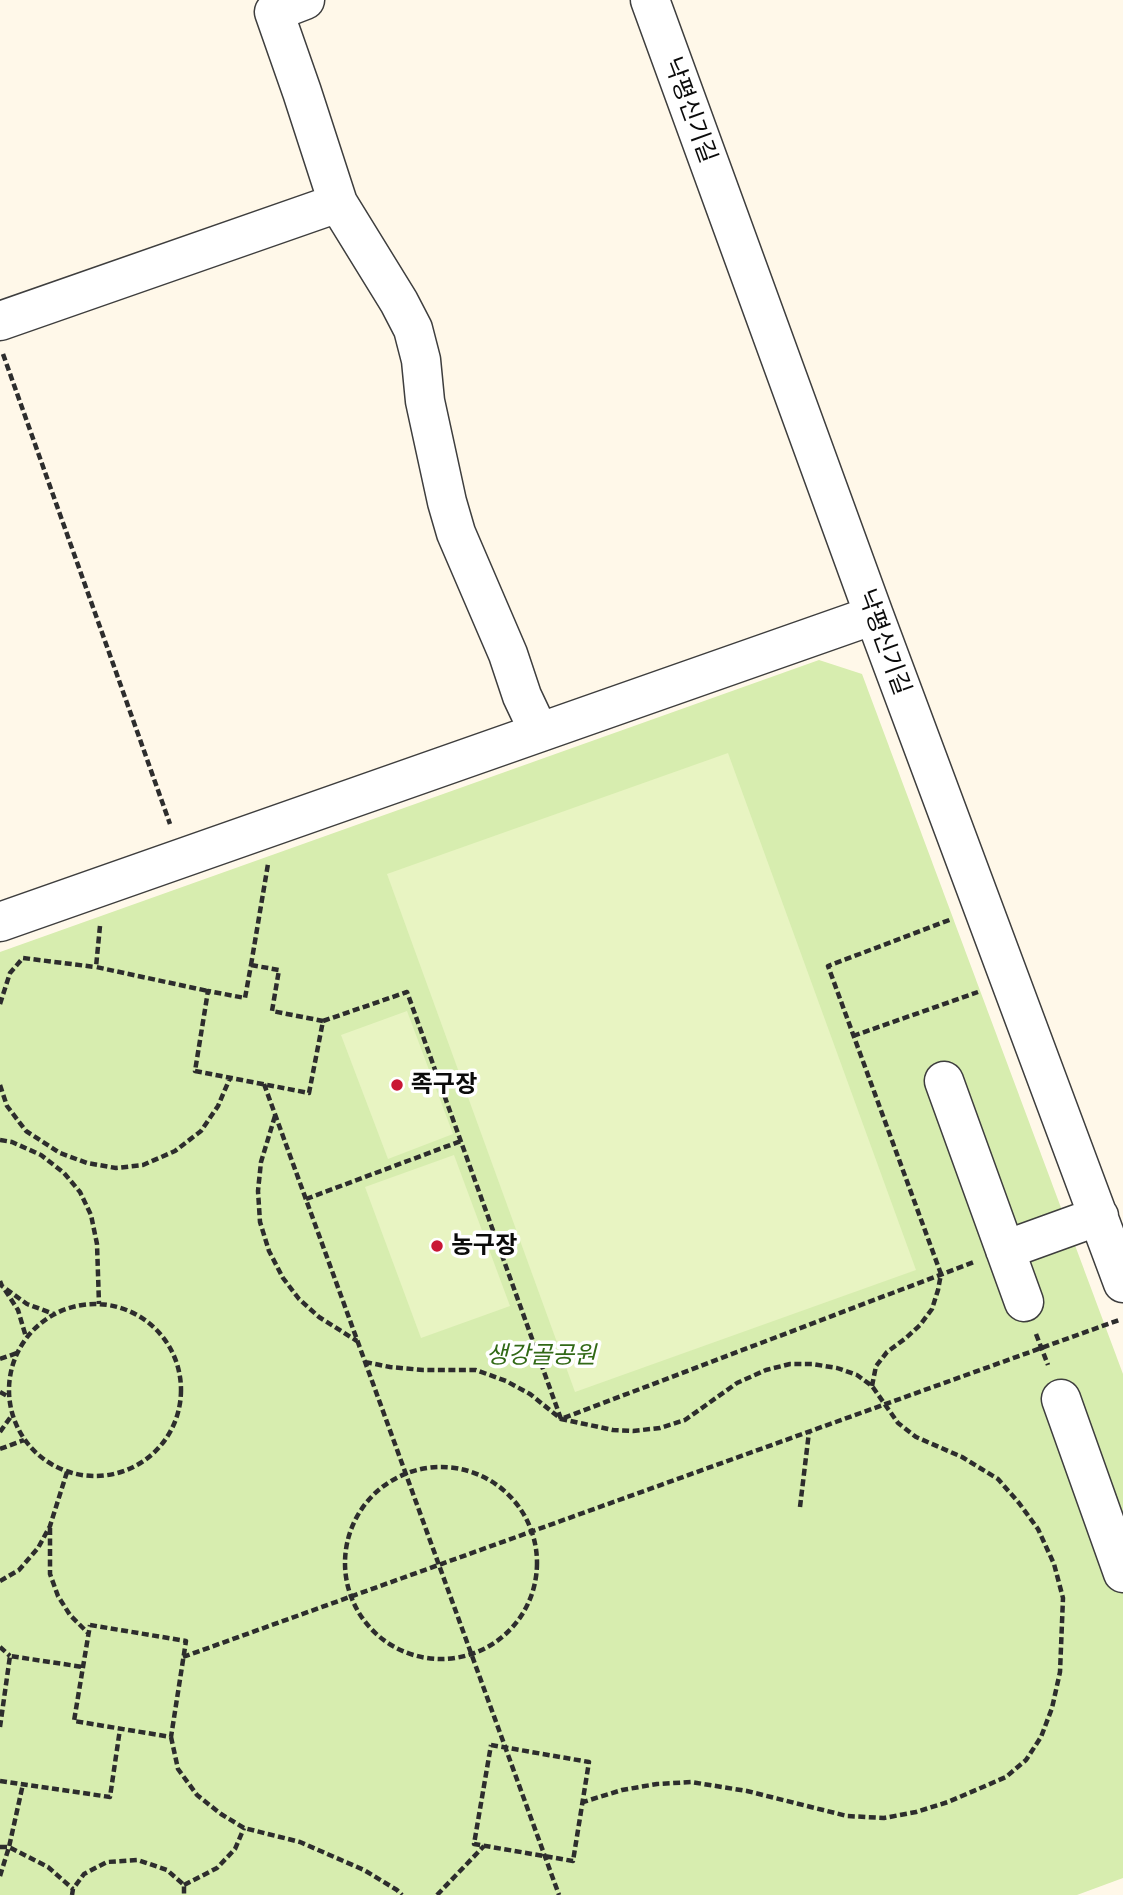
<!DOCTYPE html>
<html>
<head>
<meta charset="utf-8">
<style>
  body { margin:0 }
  canvas { display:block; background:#fff8e9 }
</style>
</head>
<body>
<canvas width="1123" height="1895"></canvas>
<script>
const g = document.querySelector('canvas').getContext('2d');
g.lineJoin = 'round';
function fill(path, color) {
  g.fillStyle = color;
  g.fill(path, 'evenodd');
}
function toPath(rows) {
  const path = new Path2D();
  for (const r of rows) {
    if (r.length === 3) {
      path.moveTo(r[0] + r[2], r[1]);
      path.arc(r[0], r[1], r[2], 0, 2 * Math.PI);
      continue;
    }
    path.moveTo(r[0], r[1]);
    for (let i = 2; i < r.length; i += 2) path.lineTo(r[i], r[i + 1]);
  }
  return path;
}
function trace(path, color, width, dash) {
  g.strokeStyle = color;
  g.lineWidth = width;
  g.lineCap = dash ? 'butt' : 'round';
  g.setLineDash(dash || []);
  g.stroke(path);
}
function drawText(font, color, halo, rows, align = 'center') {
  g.font = font + ' "Crimson Pro","Noto Sans KR",serif';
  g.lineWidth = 7;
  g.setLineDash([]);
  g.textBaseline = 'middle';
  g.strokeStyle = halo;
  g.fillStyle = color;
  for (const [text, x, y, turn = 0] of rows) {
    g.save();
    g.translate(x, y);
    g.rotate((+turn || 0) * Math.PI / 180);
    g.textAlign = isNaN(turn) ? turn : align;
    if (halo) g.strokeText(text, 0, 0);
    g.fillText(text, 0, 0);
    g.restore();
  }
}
const green = toPath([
  [819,660,862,674,1123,1374,1123,1878,1077,1895,0,1895,0,952]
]);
const pitch = toPath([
  [728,753,916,1270,575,1392,387,874],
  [407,1011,453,1134,388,1159,341,1035],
  [454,1155,510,1306,421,1338,365,1187]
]);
const path = toPath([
  [3,354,170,824],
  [100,926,96,967,208,991],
  [251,965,279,970,272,1011,323,1021,309,1093,195,1071,208,991,245,998,251,965],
  [251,965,268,864],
  [0,1004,10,973,23,958,95,967],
  [323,1021,407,992,561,1419,974,1262],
  [853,1036,978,992],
  [264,1084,559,1895],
  [0,1085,7,1106,26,1131,60,1153,87,1163,116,1168,143,1165,175,1151,201,1131,218,1106,230,1078],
  [275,1116,261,1162,258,1191,260,1222,269,1251,283,1278,299,1299,319,1317,357,1341],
  [0,1140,12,1142,41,1155,64,1173,80,1192,91,1215,97,1244,99,1304],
  [306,1199,461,1141],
  [0,1281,2,1286,27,1304,54,1314],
  [5,1290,18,1310,26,1337],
  [95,1390,86],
  [1036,1334,1048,1365],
  [0,1359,17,1353],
  [365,1362,390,1367,423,1370,476,1370,506,1381,530,1394,561,1419,613,1430,633,1431,660,1428,685,1420,737,1383,766,1370,790,1364,812,1364,837,1368,857,1375,872,1386,898,1423,916,1437,962,1457,998,1479,1019,1503,1038,1529,1054,1564,1063,1598,1060,1672,1052,1708,1041,1737,1026,1760,1006,1777,948,1802,916,1812,884,1818,847,1816,747,1791,691,1782,657,1784,622,1790,583,1802],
  [872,1386,876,1366,887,1352,906,1338,920,1325,932,1309,938,1290,941,1274,828,966,952,919],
  [0,1392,9,1397],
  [0,1432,12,1415],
  [0,1449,24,1440],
  [441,1563,96],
  [800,1507,809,1432],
  [50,1528,50,1574,58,1596,70,1615,88,1633],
  [0,1581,19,1570,38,1548,50,1526,67,1472],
  [90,1625,186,1641,171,1737,74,1721,90,1625],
  [0,1647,10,1656],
  [183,1657,1119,1320],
  [0,1727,10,1656,83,1667],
  [171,1737,178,1769,197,1795,221,1814,244,1828,300,1842,364,1870,397,1890,402,1895],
  [491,1745,589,1762,573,1861,474,1844,491,1745],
  [0,1781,110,1797,120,1729],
  [0,1847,9,1847,48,1867,73,1889],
  [0,1876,9,1847,23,1784],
  [184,1885,217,1868,235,1849,244,1828],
  [72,1895,73,1889,84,1874,107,1862,138,1860,167,1870,184,1885,184,1895],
  [437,1895,484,1846]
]);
const minor = toPath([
  [305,0,274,12,302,92,338,203,399,302,413,329,421,360,425,401,447,502,456,533,508,654,522,696,539,732],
  [650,0,874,615,1123,1283],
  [0,321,338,203],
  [0,922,874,615],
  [944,1081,1024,1302],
  [1005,1250,1099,1216],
  [1061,1399,1123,1573]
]);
const markers = [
  [397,1085,7,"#c91634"],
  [437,1246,7,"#c91634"]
];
const streetNames = [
  ["낙평신기길",690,110,70],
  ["낙평신기길",884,642,70]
];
const poiNames = [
  ["족구장",411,1085],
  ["농구장",451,1246]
];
const parkNames = [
  ["생강골공원",541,1356]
];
fill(green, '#d7edaf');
fill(pitch, '#e8f4c2');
trace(minor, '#3e3e3e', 41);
trace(path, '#2d2d2d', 4.5, [7, 3.5]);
trace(minor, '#fff', 38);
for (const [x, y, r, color] of markers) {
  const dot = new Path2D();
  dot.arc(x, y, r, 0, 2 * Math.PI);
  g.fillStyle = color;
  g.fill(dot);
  trace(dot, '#fff', 2.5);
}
drawText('24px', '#0b0b0b', '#fff', streetNames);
drawText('bold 24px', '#0b0b0b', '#fff', poiNames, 'left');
drawText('italic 24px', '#316916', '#fff', parkNames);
</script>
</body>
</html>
